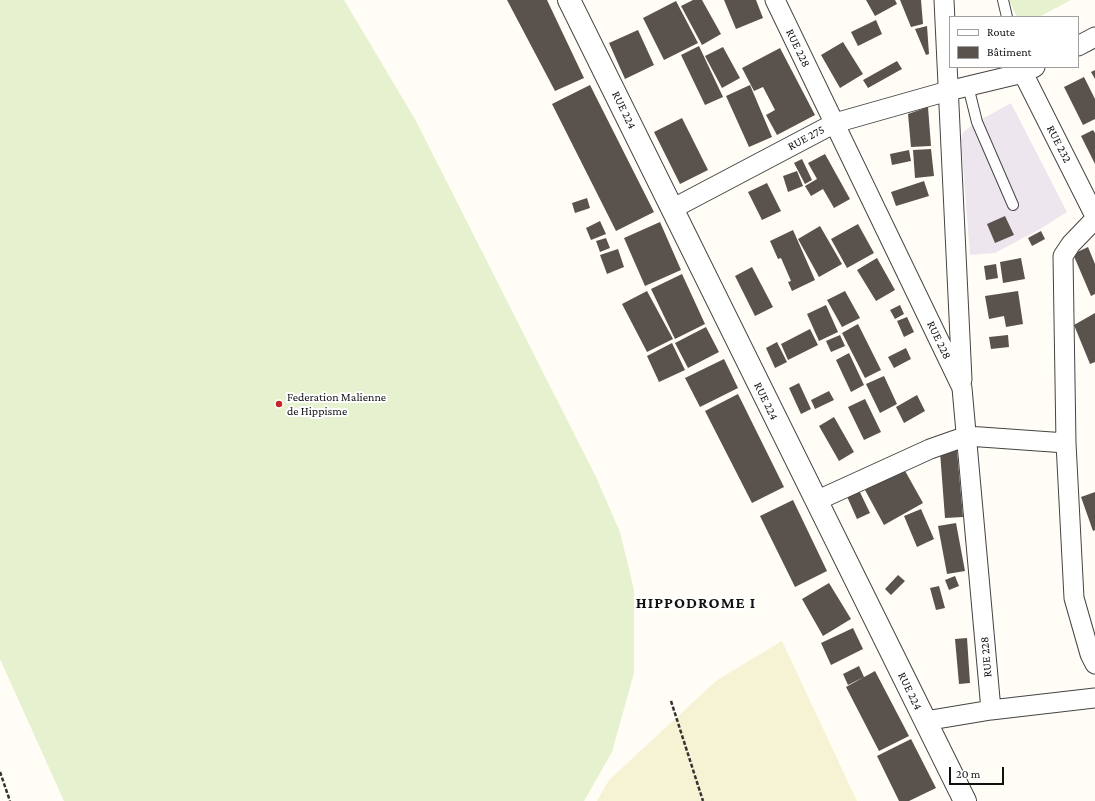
<!DOCTYPE html>
<html>
<head>
<meta charset="utf-8">
<style>
  body { margin:0 }
  #map { position:relative; width:1095px; height:801px; overflow:hidden; background:#fffdf5; font-family:"Crimson Pro",serif }
  canvas { display:block }
  .legend { position:absolute; left:949px; top:16px; width:130px; height:52px; box-sizing:border-box; background:#fff; border:1px solid #a0a0a0; margin:0; padding:5px 7px; list-style:none; font-size:12px; color:#111 }
  .legend li { display:flex; align-items:center; gap:8px; height:20px }
  .legend b { width:20px; border:1px solid #a0a0a0 }
  .scale { position:absolute; left:949px; top:767px; width:55px; height:18px; box-sizing:border-box; border:2px solid #111; border-top:0; padding-left:5px; font-size:12px; line-height:14px; white-space:nowrap; color:#111; -webkit-text-stroke:3px #fff; paint-order:stroke }
</style>
</head>
<body>
<div id="map">
<canvas width="1095" height="801"></canvas>
<ul class="legend">
<li><b style="height:5px;background:#fff"></b>Route</li>
<li><b style="height:11px;background:#5a524d"></b>Bâtiment</li>
</ul>
<div class="scale">20 m</div>
</div>
<script>
const g = document.querySelector('canvas').getContext('2d');
g.lineJoin = 'round';
function fill(path, color) {
  g.fillStyle = color;
  g.fill(path, 'evenodd');
}
function toPath(rows) {
  const path = new Path2D();
  for (const r of rows) {
    path.moveTo(r[0], r[1]);
    for (let i = 2; i < r.length; i += 2) path.lineTo(r[i], r[i + 1]);
  }
  return path;
}
function trace(path, color, width, dash) {
  g.strokeStyle = color;
  g.lineWidth = width;
  g.lineCap = dash ? 'butt' : 'round';
  g.setLineDash(dash || []);
  g.stroke(path);
}
function drawText(font, color, halo, rows, align = 'center') {
  g.font = font + ' "Crimson Pro",serif';
  g.lineWidth = 4;
  g.setLineDash([]);
  g.textBaseline = 'middle';
  g.strokeStyle = halo;
  g.fillStyle = color;
  for (const [text, x, y, turn = 0] of rows) {
    g.save();
    g.translate(x, y);
    g.rotate((+turn || 0) * Math.PI / 180);
    g.textAlign = isNaN(turn) ? turn : align;
    if (halo) g.strokeText(text, 0, 0);
    g.fillText(text, 0, 0);
    g.restore();
  }
}
const industrial = toPath([
  [1011,103,1067,212,1040,229,995,253,970,255,961,139,963,132,982,119]
]);
const farmland = toPath([
  [782,641,857,801,597,801,609,780,717,680]
]);
const pitch = toPath([
  [0,0,344,0,415,119,596,477,620,532,634,590,634,673,612,752,584,801,64,801,0,659],
  [1009,0,1071,0,1039,17,1017,17]
]);
const building = toPath([
  [507,0,547,0,584,78,555,91],
  [693,0,702,0,721,34,702,45,681,6],
  [724,0,756,0,763,18,736,29],
  [866,0,895,0,897,4,875,16],
  [900,0,921,0,923,24,911,27],
  [676,1,698,43,664,60,643,18],
  [876,20,882,34,858,46,851,32],
  [927,26,929,54,926,55,915,29],
  [638,30,654,65,625,79,609,43],
  [843,42,863,74,840,88,821,55],
  [699,46,723,97,705,105,681,55],
  [723,47,740,78,722,88,705,56],
  [780,48,815,115,777,135,766,115,775,110,763,87,754,91,742,68],
  [897,61,902,69,868,88,863,80],
  [1095,70,1095,79,1091,72],
  [1084,77,1095,99,1095,119,1083,125,1064,87],
  [590,85,654,212,616,231,552,104],
  [750,85,772,137,749,147,726,96],
  [928,107,931,146,911,147,908,114],
  [682,118,708,170,680,184,654,132],
  [1093,130,1095,133,1095,164,1081,136],
  [931,149,934,176,915,178,913,150],
  [909,150,911,161,892,165,890,154],
  [825,154,850,199,834,208,823,189,811,196,805,186,817,179,808,163],
  [802,159,812,180,805,184,794,163],
  [797,171,803,186,788,192,783,176],
  [924,181,929,196,896,206,891,192],
  [767,183,781,211,762,220,748,192],
  [587,198,590,208,575,213,572,203],
  [1005,216,1014,235,995,243,987,224],
  [600,221,606,234,591,240,586,228],
  [660,222,681,270,645,286,624,238],
  [858,224,874,253,847,268,831,239],
  [820,226,842,264,819,277,798,239],
  [793,230,815,280,792,291,788,282,791,281,781,258,778,259,770,241],
  [1041,231,1045,239,1032,246,1028,238],
  [606,238,610,248,600,252,596,241],
  [1088,247,1095,264,1095,294,1091,296,1073,254],
  [618,249,624,267,607,274,600,255],
  [877,258,895,290,876,301,857,270],
  [1021,258,1025,279,1003,283,1000,262],
  [996,264,998,278,986,280,984,266],
  [752,267,773,307,755,316,735,276],
  [682,274,705,324,675,339,651,289],
  [647,291,673,339,647,352,622,304],
  [845,291,860,318,842,327,827,300],
  [1018,291,1023,324,1006,327,1004,316,989,319,985,296],
  [826,305,838,332,819,341,807,314],
  [900,305,904,314,895,319,890,310],
  [1095,313,1095,362,1090,364,1074,325],
  [907,317,914,332,904,337,897,321],
  [858,324,881,370,865,378,842,333],
  [706,327,719,352,688,368,675,343],
  [810,329,818,345,788,360,781,344],
  [840,335,845,346,831,352,826,341],
  [1008,335,1009,347,991,349,989,337],
  [777,342,787,362,775,368,766,348],
  [672,343,685,370,659,382,647,356],
  [906,348,911,359,894,368,888,357],
  [849,353,864,385,851,392,836,360],
  [724,359,738,388,700,407,685,378],
  [884,376,897,404,880,413,866,384],
  [799,383,811,409,801,414,789,388],
  [829,391,834,400,815,409,811,400],
  [738,394,784,487,752,503,705,411],
  [917,395,925,411,904,423,896,407],
  [865,399,881,432,864,440,848,407],
  [834,417,854,452,839,461,819,426],
  [957,451,963,517,945,518,940,452],
  [904,469,923,503,884,525,865,490],
  [857,486,870,513,857,519,845,492],
  [1095,492,1095,530,1093,531,1081,497],
  [793,500,827,571,795,587,760,516],
  [921,509,934,539,917,547,904,516],
  [956,523,965,571,947,574,938,526],
  [898,575,905,581,891,595,885,589],
  [955,576,959,586,949,590,945,580],
  [829,583,851,619,823,636,802,599],
  [939,586,945,608,936,610,930,588],
  [853,628,863,649,831,665,821,643],
  [967,638,970,683,959,684,955,639],
  [859,666,864,677,848,685,843,674],
  [875,671,909,736,879,751,846,687],
  [911,739,936,788,909,801,899,801,877,756]
]);
const path = toPath([
  [671,701,703,801],
  [0,772,10,801]
]);
const service = toPath([
  [1003,0,1007,17],
  [968,86,977,122,1013,205]
]);
const minor = toPath([
  [775,0,962,388,991,710],
  [944,0,962,380],
  [1078,46,1095,37],
  [1023,73,1095,216],
  [672,209,835,123,948,91,1023,73,1035,67],
  [1095,219,1071,244,1063,256,1066,443,1074,598,1090,654,1095,664],
  [816,501,930,449,967,436,1066,443],
  [925,721,991,710,1095,698]
]);
const tertiary = toPath([
  [569,0,965,801]
]);
const markers = [
  [279,404,4,"#c4262e"]
];
const streetNames = [
  ["RUE 228",798,48,64],
  ["RUE 224",624,110,64],
  ["RUE 275",806,138,-28],
  ["RUE 232",1059,144,63],
  ["RUE 228",939,340,64],
  ["RUE 224",766,401,64],
  ["RUE 228",986,657,-95],
  ["RUE 224",910,691,64]
];
const poiNames = [
  ["Federation Malienne",287,397],
  ["de Hippisme",287,411]
];
const districtNames = [
  ["HIPPODROME I",696,603]
];
fill(industrial, '#eee6ef');
fill(farmland, '#f6f3d4');
fill(pitch, '#e6f2cf');
fill(building, '#5a524d');
trace(service, '#444', 12);
trace(minor, '#444', 21);
trace(tertiary, '#444', 24);
trace(path, '#333', 2.5, [4, 2]);
trace(service, '#fff', 10);
trace(minor, '#fff', 19);
trace(tertiary, '#fff', 22);
for (const [x, y, r, color] of markers) {
  const dot = new Path2D();
  dot.arc(x, y, r, 0, 2 * Math.PI);
  g.fillStyle = color;
  g.fill(dot);
  trace(dot, '#fff', 1.5);
}
drawText('12px', '#111', '#fff', streetNames);
drawText('12px', '#111', '#fff', poiNames, 'left');
g.letterSpacing = '1px';
drawText('bold 16px', '#111', '#fff', districtNames);
g.letterSpacing = '0px';
</script>
</body>
</html>
